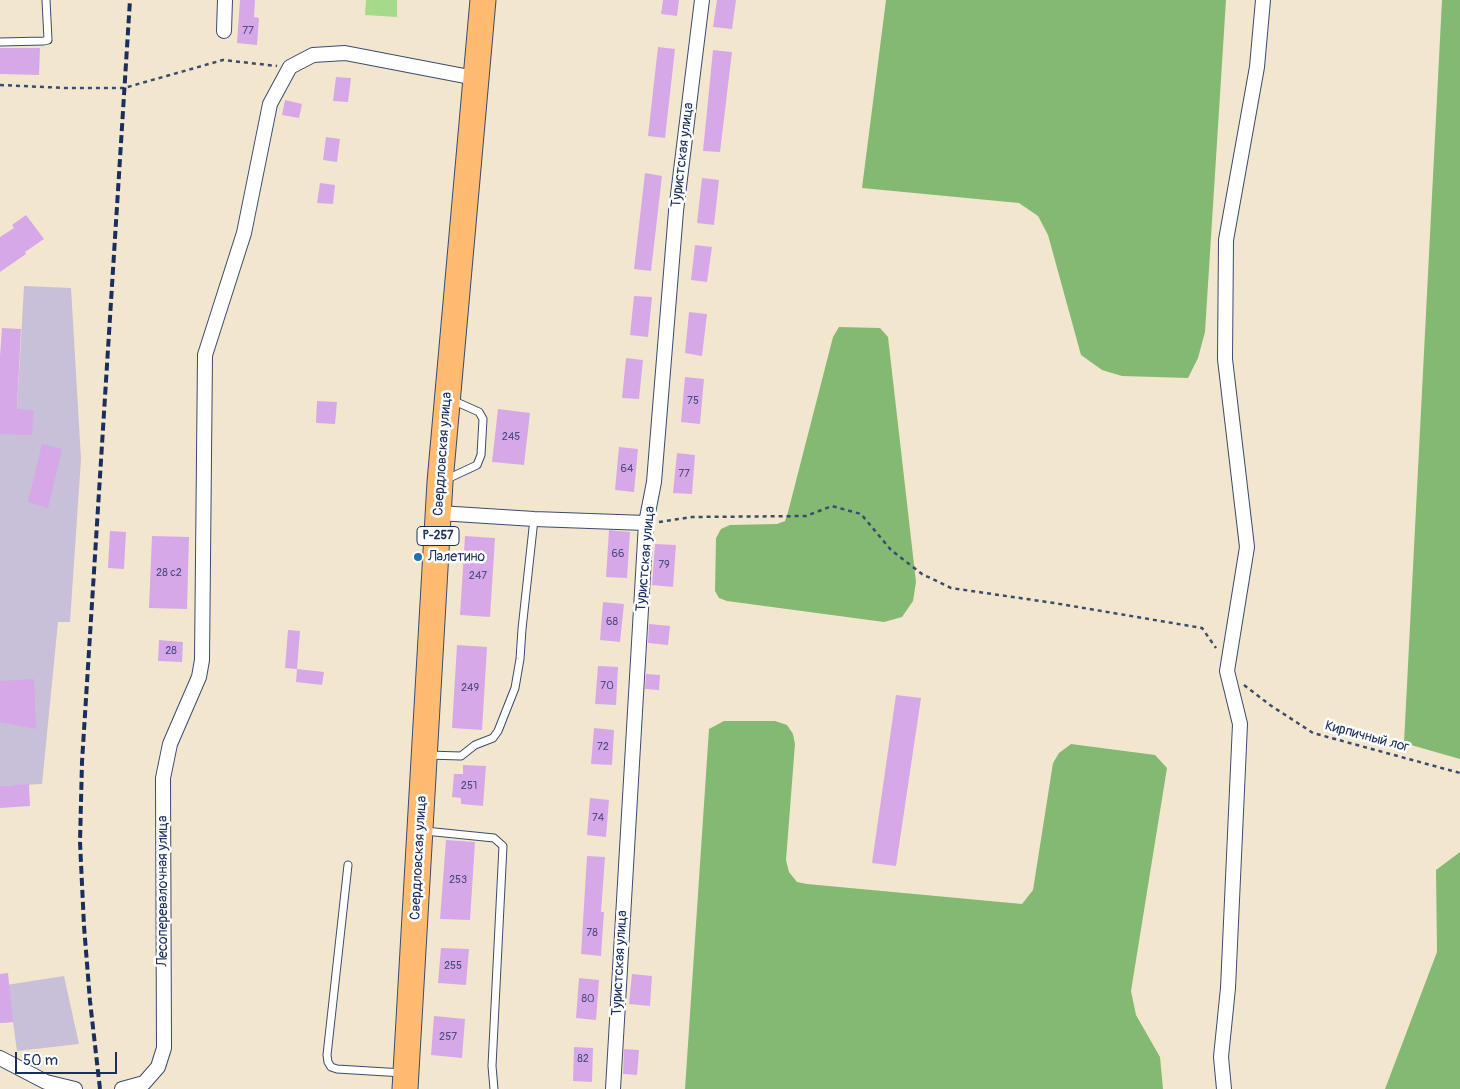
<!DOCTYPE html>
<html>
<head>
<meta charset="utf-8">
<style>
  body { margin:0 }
  #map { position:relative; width:1460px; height:1089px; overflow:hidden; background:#f2e7ce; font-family:Pangolin,sans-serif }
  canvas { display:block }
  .scale { position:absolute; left:15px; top:1052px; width:102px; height:22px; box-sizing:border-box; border:2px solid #1b2f5e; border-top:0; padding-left:6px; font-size:15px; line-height:18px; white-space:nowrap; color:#1b2f5e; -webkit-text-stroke:4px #fff; paint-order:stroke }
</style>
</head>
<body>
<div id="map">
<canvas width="1460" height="1089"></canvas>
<div class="scale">50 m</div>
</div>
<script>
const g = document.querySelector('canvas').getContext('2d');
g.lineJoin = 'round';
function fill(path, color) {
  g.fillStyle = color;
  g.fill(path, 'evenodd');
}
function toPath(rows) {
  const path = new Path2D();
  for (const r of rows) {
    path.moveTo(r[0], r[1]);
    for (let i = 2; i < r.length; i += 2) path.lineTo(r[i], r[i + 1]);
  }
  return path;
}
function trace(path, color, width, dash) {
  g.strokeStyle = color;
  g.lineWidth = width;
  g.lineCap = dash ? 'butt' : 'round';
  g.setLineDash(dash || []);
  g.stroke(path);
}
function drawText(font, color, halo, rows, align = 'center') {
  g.font = font + ' Pangolin,sans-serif';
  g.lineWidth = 5;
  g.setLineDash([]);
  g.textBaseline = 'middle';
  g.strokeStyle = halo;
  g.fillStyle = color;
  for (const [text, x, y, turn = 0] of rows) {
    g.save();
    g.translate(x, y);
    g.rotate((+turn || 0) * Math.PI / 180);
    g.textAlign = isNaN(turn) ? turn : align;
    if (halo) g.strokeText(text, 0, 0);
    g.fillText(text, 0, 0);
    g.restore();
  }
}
const industrial = toPath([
  [24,286,71,288,81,459,70,622,58,622,42,784,0,786,0,408,17,409],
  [64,976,79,1044,17,1051,13,1022,0,1023,0,986]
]);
const green = toPath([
  [366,0,397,0,397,17,365,15]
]);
const forest = toPath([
  [886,0,1226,0,1205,332,1198,358,1188,378,1122,376,1102,370,1081,355,1048,235,1038,216,1019,203,862,188],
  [1442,0,1460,0,1460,759,1404,743],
  [839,327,880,328,888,337,916,582,913,601,902,617,884,622,727,601,719,598,715,591,716,538,721,529,730,525,777,524,785,521,788,512,833,337],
  [724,721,775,721,787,725,793,734,795,744,786,860,789,872,797,882,807,884,1022,904,1033,890,1053,763,1059,753,1071,744,1155,755,1167,768,1131,991,1136,1015,1160,1057,1163,1089,685,1089,709,729],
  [1460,852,1460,1089,1385,1089,1437,952,1436,870]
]);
const building = toPath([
  [240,0,255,0,254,17,259,18,257,45,237,43],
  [663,0,679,0,677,16,661,14],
  [717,0,736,0,732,29,713,27],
  [658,47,675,49,665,138,648,136],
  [0,48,40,48,39,75,0,74],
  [713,50,732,52,720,152,703,151],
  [336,77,351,78,348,102,333,101],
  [285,100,302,104,299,118,282,115],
  [326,137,340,139,337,162,323,160],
  [645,173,662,176,651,271,634,269],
  [702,178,719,180,714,225,697,223],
  [320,183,335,185,333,204,317,203],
  [26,215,44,239,25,252,26,254,0,272,0,237,14,228,12,225],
  [695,245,712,247,707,282,691,280],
  [634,296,652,297,648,337,630,335],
  [689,312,707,314,702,356,685,353],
  [2,328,21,329,17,409,34,410,32,435,0,434,0,356],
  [626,358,643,360,639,399,622,398],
  [685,377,704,379,700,424,681,422],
  [317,401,337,402,335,424,316,423],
  [498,409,530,413,524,465,492,462],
  [42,444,62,449,48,508,28,502],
  [619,447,638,449,634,492,615,490],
  [677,453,695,455,692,494,673,493],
  [609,530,630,532,627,578,606,577],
  [110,531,126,532,124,569,108,568],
  [152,536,189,537,187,609,149,608],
  [465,536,495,538,490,617,460,615],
  [655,544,676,545,673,587,652,585],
  [603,602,624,604,620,642,600,640],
  [649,624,670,626,668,645,648,643],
  [288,630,300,631,297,669,285,668],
  [159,640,183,642,182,662,158,661],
  [457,645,487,647,482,730,452,728],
  [598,666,618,667,616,705,595,704],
  [297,669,324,672,322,685,296,682],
  [646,674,660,675,659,690,645,689],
  [34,679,36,729,0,722,0,681],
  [896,695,921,698,896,866,872,863],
  [594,728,614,730,612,765,591,764],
  [463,765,486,766,483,806,461,804,461,798,452,797,454,774,463,774],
  [29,784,30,806,0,808,0,786],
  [590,798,609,800,606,837,587,835],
  [446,840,475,842,470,920,440,919],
  [587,856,605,857,601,912,604,912,601,956,581,954],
  [441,948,469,949,466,985,438,983],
  [8,973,13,1022,0,1023,0,974],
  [632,974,652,976,650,1006,629,1004],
  [579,978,599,980,596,1020,576,1018],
  [434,1016,465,1019,462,1058,431,1055],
  [574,1047,593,1048,592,1082,573,1081],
  [624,1049,639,1050,637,1075,623,1074]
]);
const path = toPath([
  [0,85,66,88,124,88,223,60,277,66],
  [659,522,692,517,806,516,832,506,861,514,891,550,922,574,951,588,1054,603,1202,628,1216,648],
  [1244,685,1270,705,1313,733,1460,773]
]);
const lane = toPath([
  [0,42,44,41,48,40,46,0],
  [445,480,477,465,481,455,483,419,479,412,452,400],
  [427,755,461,756,475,745,493,738,498,731,515,688,520,659,522,629,534,519],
  [425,831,494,838,503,846,492,1066,494,1089],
  [348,865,327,1055,328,1062,331,1067,337,1069,403,1073]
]);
const street = toPath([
  [224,31,225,0],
  [439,513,534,519,646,523],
  [0,1058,46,1082,75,1089],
  [122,1089,144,1083,158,1067,164,1048,163,778,170,744,199,677,202,660,205,355,244,233,270,104,290,67,313,55,345,53,475,78],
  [613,1089,646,523,654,482,676,211,702,0],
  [1224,1089,1221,1057,1228,988,1240,724,1227,671,1247,547,1225,359,1226,240,1257,67,1263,0]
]);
const highway = toPath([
  [405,1089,440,482,483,0]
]);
const rail = toPath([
  [100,1089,90,1001,84,926,80,842,82,762,130,0]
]);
const markers = [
  [418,557,5,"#1f6fb2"]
];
const numberNames = [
  ["77",248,31],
  ["75",693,401],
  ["245",511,437],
  ["64",627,469],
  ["77",684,474],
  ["66",618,554],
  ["79",664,565],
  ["28 с2",169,573],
  ["247",478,576],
  ["68",612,622],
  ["28",171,651],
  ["70",607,686],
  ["249",470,688],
  ["72",603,747],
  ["251",469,786],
  ["74",598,818],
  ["253",458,880],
  ["78",592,933],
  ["255",453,966],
  ["80",588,999],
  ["257",448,1037],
  ["82",583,1059]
];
const shields = [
  [438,536,42]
];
const shieldNames = [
  ["Р-257",438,536]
];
const streetNames = [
  ["Туристская улица",683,155,-83],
  ["Свердловская улица",443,454,-86],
  ["Туристская улица",646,559,-85],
  ["Кирпичный лог",1367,737,15],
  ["Свердловская улица",419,858,-87],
  ["Лесоперевалочная улица",163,891,-90],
  ["Туристская улица",620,963,-87]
];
const poiNames = [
  ["Лалетино",428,557]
];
fill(industrial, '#c8bfd8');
fill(green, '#a6d988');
fill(forest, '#84b974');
fill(building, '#d6a8e8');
trace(lane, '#3b4b6f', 9);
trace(street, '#3b4b6f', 16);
trace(highway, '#3b4b6f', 27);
trace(path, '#3b4b6f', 2.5, [4, 4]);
trace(lane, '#fff', 7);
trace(street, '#fff', 14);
trace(highway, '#ffbb71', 25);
trace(rail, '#1b2f5e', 4, [8, 4]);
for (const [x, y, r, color] of markers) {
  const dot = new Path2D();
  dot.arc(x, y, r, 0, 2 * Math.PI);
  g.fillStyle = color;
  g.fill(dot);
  trace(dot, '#fff', 2);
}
drawText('11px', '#4a4d80', null, numberNames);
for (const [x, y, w] of shields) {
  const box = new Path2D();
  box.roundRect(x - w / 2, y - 9.5, w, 19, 4);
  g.fillStyle = '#fff';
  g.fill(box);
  trace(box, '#1b2f5e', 1);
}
drawText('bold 12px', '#1b2f5e', null, shieldNames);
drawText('14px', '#1b2f5e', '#fff', streetNames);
drawText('14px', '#1b2f5e', '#fff', poiNames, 'left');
</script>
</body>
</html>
